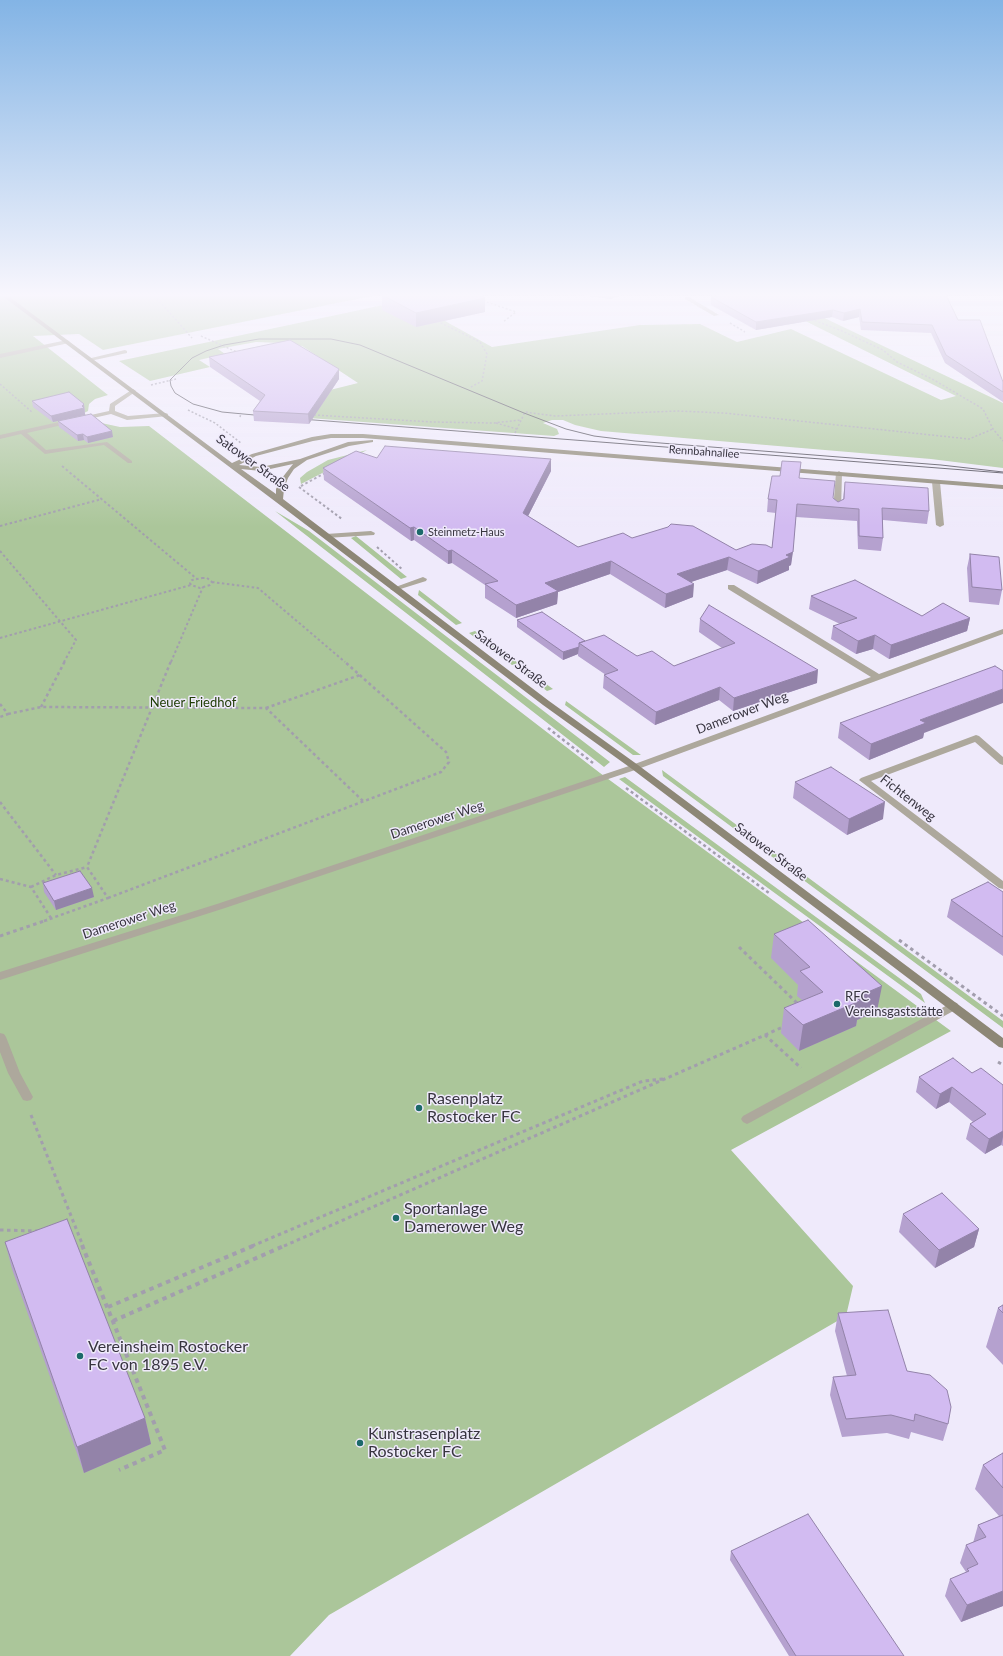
<!DOCTYPE html>
<html>
<head>
<meta charset="utf-8">
<style>
  body { margin:0 }
  canvas { display:block; background:#efeafb }
</style>
</head>
<body>
<canvas width="1003" height="1656"></canvas>
<script>
const g = document.querySelector('canvas').getContext('2d');
g.lineJoin = 'round';
function fill(path, color) {
  g.fillStyle = color;
  g.fill(path, 'evenodd');
}
function toPath(rows) {
  const path = new Path2D();
  for (const r of rows) {
    path.moveTo(r[0], r[1]);
    for (let i = 2; i < r.length; i += 2) path.lineTo(r[i], r[i + 1]);
  }
  return path;
}
function trace(path, color, width, dash) {
  g.strokeStyle = color;
  g.lineWidth = width;
  g.lineCap = dash ? 'butt' : 'round';
  g.setLineDash(dash || []);
  g.stroke(path);
}
function drawText(font, color, halo, rows, align = 'center') {
  g.font = font + ' Lato,sans-serif';
  g.lineWidth = 3;
  g.setLineDash([]);
  g.textBaseline = 'middle';
  g.strokeStyle = halo;
  g.fillStyle = color;
  for (const [text, x, y, turn = 0] of rows) {
    g.save();
    g.translate(x, y);
    g.rotate((+turn || 0) * Math.PI / 180);
    g.textAlign = isNaN(turn) ? turn : align;
    if (halo) g.strokeText(text, 0, 0);
    g.fillText(text, 0, 0);
    g.restore();
  }
}
const green = toPath([
  [0,295,377,295,103,350,79,334,33,336,108,395,95,399,89,404,88,411,84,413,92,421,120,427,149,426,600,773,951,1031,731,1150,853,1286,846,1316,329,1615,290,1656,0,1656],
  [753,295,776,295,1003,403,1003,468,931,459,601,431,575,425,563,420,552,420,543,423,557,429,559,434,554,436,254,414,310,395,358,383,302,346,281,343,256,342,218,349,228,356,214,358,212,357,199,360,210,367,150,381,119,361,407,300,492,347,640,325,700,324,737,342,791,329,941,400,956,396],
  [367,450,301,484,300,478,307,472,328,460],
  [275,511,309,531,610,762,604,767],
  [356,536,407,577,401,579,351,538],
  [419,590,462,623,456,625,418,595],
  [475,631,518,663,512,665,469,633],
  [520,665,553,689,547,691,515,667],
  [566,701,641,755,633,755,565,705],
  [662,770,1003,1021,1003,1028,663,776],
  [625,777,921,994,925,1003,619,779]
]);
const pathFar4 = toPath([
  [154,295,192,338],
  [477,295,487,302,516,312,503,322],
  [811,319,842,331,883,350,897,362,934,380,983,409,993,429,1003,441],
  [437,321,480,342,487,354,482,381,471,387],
  [730,323,745,332],
  [201,336,239,353],
  [0,384,33,413],
  [151,385,176,379],
  [188,410,215,423,241,443],
  [314,415,433,422,493,423,521,420],
  [240,417,241,413],
  [496,423,517,429],
  [515,433,525,412,555,416,677,411,724,413,969,439,993,429]
]);
const pathFar3 = toPath([
  [62,466,197,579],
  [301,486,325,473],
  [299,487,342,519],
  [0,526,102,499],
  [377,547,403,570],
  [0,551,76,640,64,662],
  [202,578,207,578,212,582,210,585,200,588,191,585,190,583,192,580,202,578],
  [212,582,258,588,345,662],
  [0,638,191,585],
  [171,662,203,587]
]);
const pathFar2 = toPath([
  [0,704,8,714,0,717],
  [41,707,65,661],
  [266,708,360,675],
  [8,714,41,707,266,708,364,802],
  [548,728,593,763],
  [626,788,769,893],
  [0,802,56,875],
  [0,879,31,887,51,918],
  [31,887,56,875,87,867],
  [108,898,441,772,449,762,446,752,344,661],
  [44,921,108,898,87,867,171,661]
]);
const pathFar1 = toPath([
  [0,936,47,920],
  [899,940,1003,1016],
  [739,947,799,1005],
  [765,1035,785,1026],
  [998,1062,1003,1065],
  [31,1115,83,1246],
  [0,1230,39,1231],
  [252,1246,643,1081,663,1079],
  [284,1246,765,1035,801,1068]
]);
const path = toPath([
  [82,1245,165,1450,119,1470],
  [108,1307,255,1245],
  [113,1321,286,1245]
]);
const service = toPath([
  [685,297,689,297,719,315,714,316,685,299,685,297],
  [67,340,70,342,69,343,0,358,0,354,67,340],
  [125,350,127,351,127,353,90,361,87,359,125,350],
  [133,389,136,391,135,392,115,406,115,411,128,416,166,413,168,414,168,416,127,420,111,414,27,433,46,450,107,442,132,461,132,463,128,463,104,445,45,454,21,434,0,439,0,435,109,411,110,404,133,389],
  [839,471,842,473,841,511,837,513,833,511,836,473,839,471],
  [936,480,940,482,944,525,940,527,936,525,932,482,936,480],
  [371,531,375,533,374,535,326,538,322,536,326,534,371,531],
  [423,577,427,579,426,581,394,591,390,589,423,577],
  [635,764,640,767,638,769,225,908,0,980,0,972,217,904,635,764],
  [953,1002,957,1003,959,1006,957,1009,751,1122,747,1124,743,1122,741,1119,743,1116,953,1002],
  [0,1033,4,1034,6,1037,20,1073,33,1097,31,1100,27,1101,23,1100,8,1073,0,1052,0,1033]
]);
const minor = toPath([
  [728,585,734,585,879,674,1003,629,1003,634,638,769,632,769,630,767,632,765,871,677,728,589,728,585],
  [976,735,979,736,1003,757,1003,765,1000,764,975,742,871,781,1003,881,1003,889,999,888,859,780,861,778,976,735]
]);
const secondary = toPath([
  [1,295,7,295,232,463,252,454,312,437,331,434,363,434,1003,485,1003,489,363,438,331,438,313,441,256,456,239,465,261,467,300,459,348,442,373,440,373,442,349,446,307,460,294,469,288,478,284,489,283,499,549,701,638,765,1003,1038,1003,1048,999,1047,632,769,543,705,276,502,1,295],
  [293,464,282,478,276,489,276,494,241,469,261,471,293,464]
]);
const tram = toPath([
  [265,416,222,412,193,404,175,393,171,386,170,380,192,358,206,351,224,345,259,339,331,339,360,345,524,413,566,429,594,436,635,441,941,465,1003,472],
  [301,419,1003,473]
]);
const wall = toPath([
  [382,295,485,312,416,327,382,310],
  [583,295,621,295,610,299],
  [724,295,958,320,1003,382,1003,402,945,363,931,333,861,330,859,317,843,321,832,317,756,330,711,305,711,297],
  [209,357,339,379,309,424,254,421,253,411,260,401,210,367],
  [32,401,84,404,85,415,53,422,33,407],
  [58,421,113,437,88,443,84,440,78,441,59,427],
  [377,458,551,459,551,471,528,516,578,547,632,538,736,550,772,548,776,513,767,512,768,499,799,478,838,502,843,499,845,482,929,511,927,524,883,520,883,538,881,551,858,549,857,521,796,517,791,565,789,566,789,570,757,584,727,570,691,582,693,597,665,608,610,574,558,592,557,604,516,618,485,598,485,585,452,563,448,564,414,540,411,541,324,480,323,468],
  [970,554,1002,590,999,605,969,602,967,568],
  [811,596,922,616,970,618,967,631,889,659,873,649,856,654,831,639,833,626,840,624,809,609],
  [700,619,817,683,733,711,719,700,655,725,603,688,604,675,606,675,578,656,578,654,563,660,517,627,517,620,585,641,674,666,722,648,699,632],
  [840,723,924,733,923,738,869,760,838,738],
  [795,782,883,819,847,835,793,798],
  [43,883,94,897,56,910,44,892],
  [1003,892,1003,956,947,917,951,900],
  [774,934,877,1011,857,1020,856,1026,799,1051,781,1033,784,1008,802,1000,797,996,798,985,771,958],
  [972,1073,1003,1085,1003,1146,1001,1145,985,1154,966,1139,970,1124,973,1122,949,1102,936,1109,916,1092,919,1077],
  [903,1214,979,1229,974,1247,935,1268,899,1232],
  [5,1242,145,1418,151,1444,84,1473,12,1269],
  [1003,1305,1003,1365,986,1347,998,1308],
  [838,1313,907,1371,948,1424,943,1441,911,1432,909,1439,887,1433,842,1437,830,1395,833,1377,847,1376,835,1331],
  [1003,1453,1003,1606,961,1622,945,1596,950,1579,966,1573,966,1572,960,1563,966,1545,973,1543,978,1525,999,1516,975,1489,983,1465],
  [731,1551,904,1656,789,1656,730,1560]
]);
const shadedWall = toPath([
  [610,295,621,295,610,299],
  [485,298,485,312,416,327,416,313],
  [860,309,859,317,843,321,844,313],
  [833,310,832,317,756,330,756,322],
  [339,369,339,379,309,424,308,414],
  [84,404,85,415,53,422,51,416,82,406],
  [112,431,113,437,88,443,87,437],
  [83,434,84,440,78,441,77,435],
  [551,459,551,471,523,526,523,513],
  [414,527,414,540,411,541,410,528],
  [452,550,452,563,448,564,448,551],
  [793,552,791,565,789,566,789,570,757,584,758,571,786,555],
  [729,557,727,570,676,587,677,574],
  [611,561,610,574,558,592,557,604,516,618,516,605,545,583],
  [694,584,693,597,665,608,666,594],
  [970,618,967,631,889,659,891,645],
  [875,635,873,649,856,654,858,641],
  [579,647,578,654,563,660,563,652],
  [818,670,817,683,733,711,734,698],
  [720,687,719,700,655,725,656,712],
  [1003,689,1003,703,924,733,923,738,869,760,871,744,920,720],
  [885,802,883,819,847,835,849,819],
  [92,888,94,897,56,910,54,901],
  [882,986,877,1011,857,1020,856,1026,799,1051,803,1025,856,997],
  [952,1087,949,1102,936,1109,940,1094],
  [1003,1131,1003,1137,1001,1145,985,1154,989,1139],
  [979,1229,974,1247,935,1268,939,1250],
  [145,1418,151,1444,84,1473,77,1447],
  [1003,1591,1003,1606,961,1622,967,1605]
]);
const building = toPath([
  [382,295,479,295,485,298,416,313,382,295],
  [724,295,946,295,958,320,980,320,1003,382,1003,392,946,355,932,325,862,322,860,309,844,313,833,310,756,322,711,297,724,295],
  [290,340,339,369,308,414,253,411,265,395,209,357,290,340],
  [69,392,84,404,82,406,84,408,51,416,32,401,69,392],
  [91,414,112,431,87,437,83,434,77,435,58,421,91,414],
  [385,446,551,459,523,513,578,547,623,533,632,538,668,527,671,524,693,526,736,550,752,544,766,545,772,548,777,500,768,499,772,476,780,476,782,461,801,462,799,478,835,481,833,498,838,502,844,499,845,482,928,488,929,511,882,508,883,538,859,536,859,509,797,504,793,552,786,555,790,557,758,571,729,557,677,574,694,584,666,594,611,561,545,583,558,591,516,605,485,584,498,581,452,550,448,551,414,527,410,528,323,468,356,451,377,458,385,446],
  [970,554,999,557,1002,590,972,587,970,554],
  [855,580,922,616,943,603,970,618,891,645,875,635,858,641,833,626,857,618,811,596,855,580],
  [709,605,818,670,734,698,720,687,656,712,604,675,618,670,579,643,604,635,637,656,652,651,674,666,735,643,700,619,709,605],
  [542,612,585,641,579,643,579,647,563,652,517,620,542,612],
  [995,666,1003,671,1003,689,920,720,926,723,871,744,840,723,995,666],
  [831,767,885,802,849,819,795,782,831,767],
  [80,871,92,888,54,901,43,883,80,871],
  [988,882,1003,892,1003,937,951,900,988,882],
  [808,920,882,986,856,997,860,1001,803,1025,784,1008,823,992,800,971,810,967,774,934,808,920],
  [953,1058,972,1073,981,1068,1003,1085,1003,1131,989,1139,970,1124,986,1114,952,1087,940,1094,919,1077,953,1058],
  [942,1193,979,1229,939,1250,903,1214,942,1193],
  [67,1219,145,1418,77,1447,5,1242,67,1219],
  [1003,1305,1003,1313,998,1308,1003,1305],
  [888,1310,907,1371,930,1375,947,1390,951,1407,948,1424,915,1414,914,1421,891,1415,846,1419,833,1377,856,1375,838,1313,888,1310],
  [1003,1453,1003,1488,983,1465,1003,1453],
  [808,1514,904,1656,796,1656,731,1551,808,1514],
  [1003,1515,1003,1591,967,1605,950,1579,969,1571,967,1569,978,1564,966,1545,986,1537,978,1525,1003,1515]
]);
const markers = [
  [420,532,4,"#1c696a"],
  [837,1004,4,"#1c696a"],
  [419,1108,4,"#1c696a"],
  [396,1218,4,"#1c696a"],
  [80,1356,4,"#1c696a"],
  [360,1443,4,"#1c696a"]
];
const farStreetnames = [
  ["Rennbahnallee",704,452,4]
];
const farPoinames = [
  ["Steinmetz-Haus",428,532]
];
const streetNames = [
  ["Satower Straße",253,463,36],
  ["Satower Straße",511,659,37],
  ["Damerower Weg",742,713,-21],
  ["Fichtenweg",908,798,38],
  ["Damerower Weg",437,820,-18],
  ["Satower Straße",771,852,37],
  ["Damerower Weg",129,920,-18]
];
const parkNames = [
  ["Neuer Friedhof",193,703]
];
const poiNames = [
  ["RFC",845,997],
  ["Vereinsgaststätte",845,1012]
];
const nearPoinames = [
  ["Rasenplatz",427,1099],
  ["Rostocker FC",427,1117],
  ["Sportanlage",404,1209],
  ["Damerower Weg",404,1227],
  ["Vereinsheim Rostocker",88,1347],
  ["FC von 1895 e.V.",88,1365],
  ["Kunstrasenplatz",368,1434],
  ["Rostocker FC",368,1452]
];
fill(green, '#abc69a');
trace(pathFar4, '#a29ead', 1.5, [2, 2]);
trace(pathFar3, '#a29ead', 2, [2.5, 2.5]);
trace(pathFar2, '#a29ead', 2.5, [3, 3]);
trace(pathFar1, '#a29ead', 3, [3.5, 3.5]);
trace(path, '#a29ead', 4, [4.5, 4.5]);
fill(service, '#ada89c');
fill(minor, '#ada89c');
fill(secondary, '#8d8776');
trace(tram, '#4c4955', 1);
fill(wall, '#b5a1cf');
fill(shadedWall, '#9383a9');
fill(building, '#d2bbf1');
trace(building, '#9383a9', 1);
const sky = g.createLinearGradient(0, 0, 0, 527);
sky.addColorStop(0, '#83b4e5');
sky.addColorStop(0.56, '#f8f6fd');
sky.addColorStop(1, '#f8f6fd00');
g.fillStyle = sky;
g.fillRect(0, 0, 1003, 527);
for (const [x, y, r, color] of markers) {
  const dot = new Path2D();
  dot.arc(x, y, r, 0, 2 * Math.PI);
  g.fillStyle = color;
  g.fill(dot);
  trace(dot, '#efeafb', 1.5);
}
drawText('11px', '#37343f', '#efeafb', farStreetnames);
drawText('11px', '#37343f', '#efeafb', farPoinames, 'left');
drawText('13px', '#37343f', '#efeafb', streetNames);
drawText('13px', '#203d06', '#efeafb', parkNames);
drawText('13px', '#37343f', '#efeafb', poiNames, 'left');
drawText('16px', '#37343f', '#efeafb', nearPoinames, 'left');
</script>
</body>
</html>
